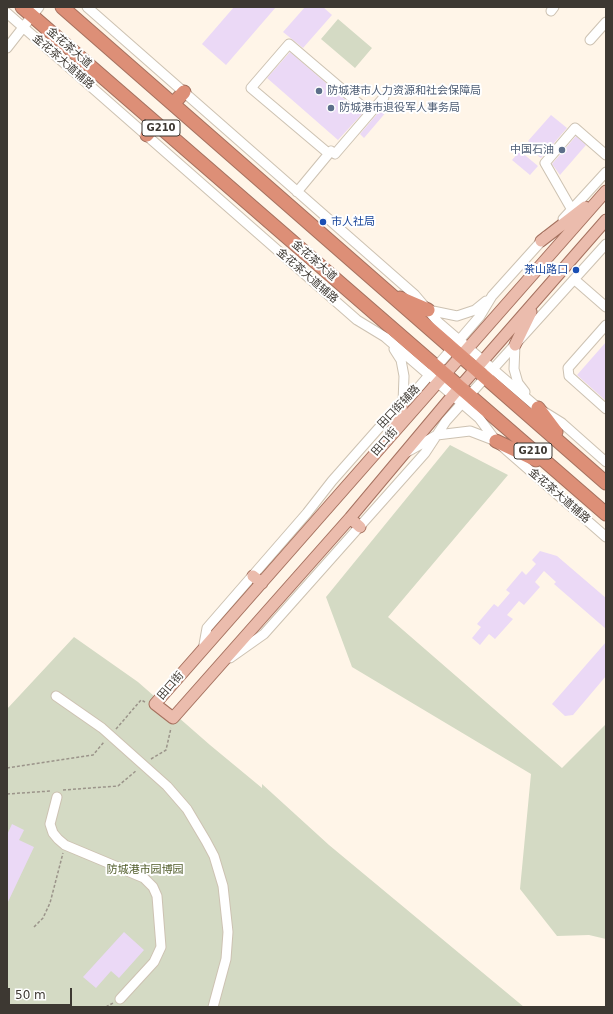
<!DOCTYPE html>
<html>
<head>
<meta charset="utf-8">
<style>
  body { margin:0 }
  #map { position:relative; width:613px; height:1014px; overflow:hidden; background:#fff5e8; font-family:"DejaVu Sans",sans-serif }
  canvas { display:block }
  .frame { position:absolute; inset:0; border:8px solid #3d3832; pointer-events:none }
  .scale { position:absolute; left:8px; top:988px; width:64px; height:18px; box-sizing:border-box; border:2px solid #3d3832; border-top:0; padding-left:5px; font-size:12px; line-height:14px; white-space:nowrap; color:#3d3832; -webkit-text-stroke:3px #fff; paint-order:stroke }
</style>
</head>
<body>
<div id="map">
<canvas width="613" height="1014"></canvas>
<div class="frame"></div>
<div class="scale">50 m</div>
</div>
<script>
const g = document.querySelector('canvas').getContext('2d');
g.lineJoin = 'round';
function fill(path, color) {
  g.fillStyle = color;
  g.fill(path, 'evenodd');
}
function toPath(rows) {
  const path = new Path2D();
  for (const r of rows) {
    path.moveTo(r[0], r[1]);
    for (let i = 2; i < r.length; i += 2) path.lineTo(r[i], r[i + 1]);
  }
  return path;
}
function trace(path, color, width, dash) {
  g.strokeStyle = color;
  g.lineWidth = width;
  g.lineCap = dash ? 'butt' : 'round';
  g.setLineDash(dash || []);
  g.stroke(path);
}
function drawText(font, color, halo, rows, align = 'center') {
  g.font = font + ' "DejaVu Sans","Noto Sans SC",sans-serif';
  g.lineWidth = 4;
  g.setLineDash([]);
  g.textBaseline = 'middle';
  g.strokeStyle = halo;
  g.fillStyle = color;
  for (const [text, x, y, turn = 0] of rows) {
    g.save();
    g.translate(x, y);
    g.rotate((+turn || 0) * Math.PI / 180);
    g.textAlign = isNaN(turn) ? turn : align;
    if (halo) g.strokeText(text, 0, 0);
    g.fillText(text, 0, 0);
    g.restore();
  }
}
const green = toPath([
  [338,19,372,48,355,68,321,39],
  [450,445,508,475,388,617,562,768,606,724,606,939,589,935,557,936,520,889,531,774,352,667,326,597],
  [74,637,138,682,210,745,262,788,262,784,329,845,524,1007,7,1007,7,709]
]);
const building = toPath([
  [234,7,276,7,226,65,202,44],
  [305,7,323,7,332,15,303,48,283,32],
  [290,52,362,114,338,140,267,78],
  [389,100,393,104,364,138,360,134],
  [551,115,567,128,541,158,538,156,541,153,528,141],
  [576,136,586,145,560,175,552,164],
  [520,151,538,166,530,175,512,160],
  [606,342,606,401,577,375],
  [540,551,557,556,606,598,606,629,554,584,556,582,544,571,535,582,540,587,524,605,519,601,507,615,513,619,495,639,489,634,480,645,472,638,481,627,477,624,494,604,498,607,510,593,506,590,522,571,526,575,536,564,532,560],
  [606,642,606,676,573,715,565,716,552,704],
  [12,824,24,830,19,840,34,847,7,904,7,835],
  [124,932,144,950,119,978,111,971,96,988,83,977]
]);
const path = toPath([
  [116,729,141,700,145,702],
  [151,759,166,750,171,728],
  [7,768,93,755,104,742],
  [63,790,118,786,137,770],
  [7,794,51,791],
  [34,927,43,918,50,903,63,853],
  [106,1007,113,1003]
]);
const minor = toPath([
  [87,7,415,295,438,322,538,408,562,423,606,462],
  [551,11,554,7],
  [7,13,357,320,385,337,479,418,496,441,606,537],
  [590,40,606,22],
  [7,48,39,7],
  [328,153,251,88,289,44,370,113],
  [297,192,331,151,335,154,384,97],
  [572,210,545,163,575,128,606,155],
  [563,219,606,172],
  [575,280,606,307],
  [428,310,457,316,475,310,486,301],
  [606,325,568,368,569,376,606,409],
  [515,345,514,369,518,383,525,392],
  [394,349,401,360,404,376,403,403],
  [407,452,437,435,470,431,496,441],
  [203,650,207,628,307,513,332,481,385,421,412,395,480,316,492,296,546,236],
  [230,658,264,634,425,453,446,421,606,244],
  [56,696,102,728,167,786,187,809,206,841,214,856,223,886,228,932,226,959,213,1007],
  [57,797,50,824,53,833,58,839,65,845,144,878,153,887,157,896,161,947,154,962,120,999]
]);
const major = toPath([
  [606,191,155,704,173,718,350,518,459,388,606,220],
  [541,241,585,207],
  [515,345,531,312],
  [394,427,403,403],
  [350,518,360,527],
  [253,576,262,583]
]);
const highway = toPath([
  [22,7,606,514],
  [62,7,606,483],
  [173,104,184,92],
  [147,135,156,124],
  [400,298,428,310],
  [538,408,556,432],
  [496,441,536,460]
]);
const markers = [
  [319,91,4,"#5c6f8a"],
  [331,108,4,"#5c6f8a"],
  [562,150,4,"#5c6f8a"],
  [323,222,4,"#1a4fb4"],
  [576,270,4,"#1a4fb4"]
];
const shields = [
  [161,128,38],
  [533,451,38]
];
const shieldNames = [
  ["G210",161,128],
  ["G210",533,451]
];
const streetNames = [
  ["金花茶大道",69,48,41],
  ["金花茶大道辅路",63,62,41],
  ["金花茶大道",314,261,41],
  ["金花茶大道辅路",307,276,41],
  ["田口街辅路",399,407,-46],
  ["田口街",385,442,-49],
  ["金花茶大道辅路",559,496,41],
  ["田口街",171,686,-49]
];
const serviceNames = [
  ["防城港市人力资源和社会保障局",327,91],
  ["防城港市退役军人事务局",339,108],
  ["中国石油",554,150,"right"]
];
const transitNames = [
  ["市人社局",331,222],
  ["茶山路口",568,270,"right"]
];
const parkNames = [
  ["防城港市园博园",145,870]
];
fill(green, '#d4dac4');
fill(building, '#ebd9f6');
trace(minor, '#cdc2b2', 11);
trace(major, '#a5715f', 13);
trace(highway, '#a5715f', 15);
trace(path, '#9b948a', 1.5, [3, 2]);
trace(minor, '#fff', 9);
trace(major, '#ebbcad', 11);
trace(highway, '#dd8f77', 13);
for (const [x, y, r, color] of markers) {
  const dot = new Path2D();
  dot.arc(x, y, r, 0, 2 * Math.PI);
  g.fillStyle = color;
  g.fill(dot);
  trace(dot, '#fff', 1.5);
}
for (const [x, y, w] of shields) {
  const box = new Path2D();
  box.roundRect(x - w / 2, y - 8, w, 16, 3);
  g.fillStyle = '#fff';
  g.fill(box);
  trace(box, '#3d3832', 1);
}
drawText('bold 10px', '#3d3832', null, shieldNames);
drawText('11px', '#3d3832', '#fff', streetNames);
drawText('11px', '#4e5e75', '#fff', serviceNames, 'left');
drawText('11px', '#164399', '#fff', transitNames, 'left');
drawText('11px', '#515d2b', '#fff', parkNames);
</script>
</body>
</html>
